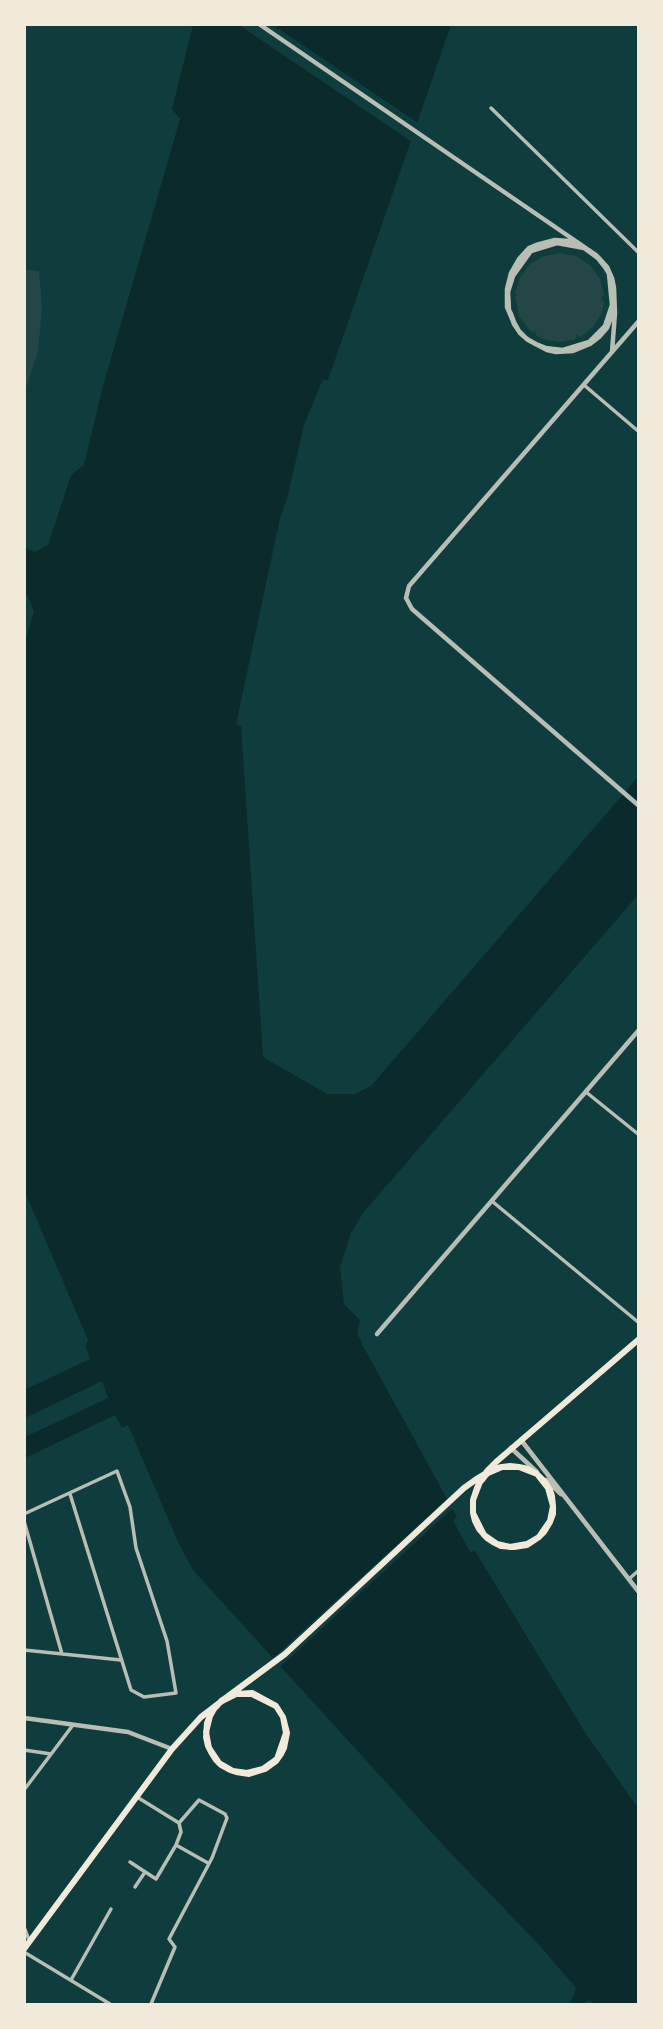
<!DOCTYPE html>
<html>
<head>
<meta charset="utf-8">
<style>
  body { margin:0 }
  #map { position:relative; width:663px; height:2029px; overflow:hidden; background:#0f3d3e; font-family:"Nunito Sans",sans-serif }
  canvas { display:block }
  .frame { position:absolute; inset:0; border:26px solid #f1e9da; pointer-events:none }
</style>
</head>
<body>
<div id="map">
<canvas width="663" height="2029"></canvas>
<div class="frame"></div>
</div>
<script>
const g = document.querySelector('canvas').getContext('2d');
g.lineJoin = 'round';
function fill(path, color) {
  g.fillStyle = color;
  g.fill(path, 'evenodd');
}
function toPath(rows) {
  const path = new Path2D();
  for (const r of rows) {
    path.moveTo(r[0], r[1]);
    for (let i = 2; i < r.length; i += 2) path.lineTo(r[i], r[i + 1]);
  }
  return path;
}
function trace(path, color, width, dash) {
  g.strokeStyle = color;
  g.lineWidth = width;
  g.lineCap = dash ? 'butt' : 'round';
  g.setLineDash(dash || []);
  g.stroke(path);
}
const green = toPath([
  [560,253,576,256,590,265,600,279,604,295,601,298,604,303,602,312,594,326,581,337,576,335,576,339,559,342,543,339,536,335,535,331,533,333,529,330,519,316,515,296,518,296,515,293,520,278,529,265,544,256],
  [25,270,39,271,42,308,38,351,25,391]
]);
const water = toPath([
  [193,25,451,25,328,380,323,379,304,425,287,499,280,518,236,724,241,726,263,1057,327,1094,355,1094,371,1086,638,777,638,895,363,1213,351,1233,340,1267,344,1304,360,1320,357,1333,363,1346,457,1517,453,1520,470,1552,475,1551,586,1734,638,1808,638,2004,595,2004,589,2000,582,2004,570,2003,576,1988,540,1946,444,1846,193,1570,179,1544,128,1425,122,1428,115,1415,25,1458,25,1437,108,1398,102,1381,25,1418,24,1390,90,1359,86,1347,88,1340,25,1192,24,645,34,611,28,596,25,594,25,548,35,552,48,545,71,475,84,465,103,386,180,119,172,109]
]);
const pier = toPath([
  [239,25,273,25,421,125,415,144],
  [450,1496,455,1506,278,1669,271,1660]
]);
const minor = toPath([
  [491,108,638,252],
  [584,385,638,431],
  [586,1092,638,1134],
  [493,1202,638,1322],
  [24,1514,117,1471,130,1507,136,1548,167,1641,176,1693,144,1697,131,1690,70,1494],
  [24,1521,62,1654],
  [629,1579,638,1571],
  [24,1650,121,1660],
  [24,1750,51,1754],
  [24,1790,73,1725],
  [137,1797,179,1823,199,1800,225,1814,227,1818,212,1858,169,1939,175,1947,151,2004],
  [179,1823,181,1832,176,1845,208,1863],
  [130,1862,156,1879,176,1845],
  [135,1887,145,1872],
  [24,1927,29,1940],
  [24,1952,110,2004],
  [71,1980,111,1909]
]);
const tertiary = toPath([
  [259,24,596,255,605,265,609,274,612,305,605,326,589,342,563,350,545,348,535,344,526,338,518,330,513,321,507,307,507,289,511,273,519,259,529,248,536,245,555,240,569,241,582,246,590,251,597,257,605,267,610,275,612,285,613,306,611,316,606,327,598,336,590,343,573,349,556,351,546,348,536,344,527,339,519,331,514,322,511,314,508,308,507,299,508,290,512,274,520,260,530,249,556,241,570,242,583,247,591,252,598,257,607,267,611,276,613,286,614,306,611,318,607,328,599,337,590,344,573,351,556,352,547,350,528,340,520,333,514,324,511,316,509,310,508,292,513,276,531,251,557,243,584,248,599,259,607,269,612,278,614,288,615,313,612,352],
  [638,322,409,586,406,598,412,609,638,805],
  [377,1334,638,1031],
  [521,1440,638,1591],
  [511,1448,537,1472],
  [546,1480,561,1494],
  [24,1718,128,1732,172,1749]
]);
const primary = toPath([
  [24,1949,172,1749,201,1717,222,1701,236,1694,252,1694,276,1706,283,1717,286,1733,277,1759,263,1769,247,1773,233,1771,219,1763,209,1748,206,1732,210,1716,214,1709,217,1706,221,1701,236,1694,252,1693,276,1706,283,1717,287,1733,284,1748,281,1754,276,1761,265,1769,249,1774,236,1772,230,1770,221,1765,216,1760,211,1752,208,1746,206,1737,207,1723,210,1716,214,1709,217,1706,221,1701,227,1697,285,1654,464,1488,478,1478,493,1469,502,1467,510,1466,519,1467,528,1469,537,1474,545,1482,550,1490,552,1496,553,1506,553,1514,550,1522,544,1532,539,1537,527,1545,514,1547,501,1546,493,1542,487,1538,479,1529,475,1521,473,1513,473,1500,477,1488,479,1483,482,1480,485,1476,488,1473,502,1467,519,1467,537,1474,548,1488,553,1506,550,1521,539,1537,527,1544,510,1547,497,1544,484,1535,473,1513,473,1500,480,1482,487,1471,496,1462,638,1340]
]);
fill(green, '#244646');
fill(water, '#0a2a2b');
fill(pier, '#0f3d3e');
trace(minor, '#b8beb3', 3.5);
trace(tertiary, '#b8beb3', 4.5);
trace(primary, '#f1e9da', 6);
</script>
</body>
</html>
